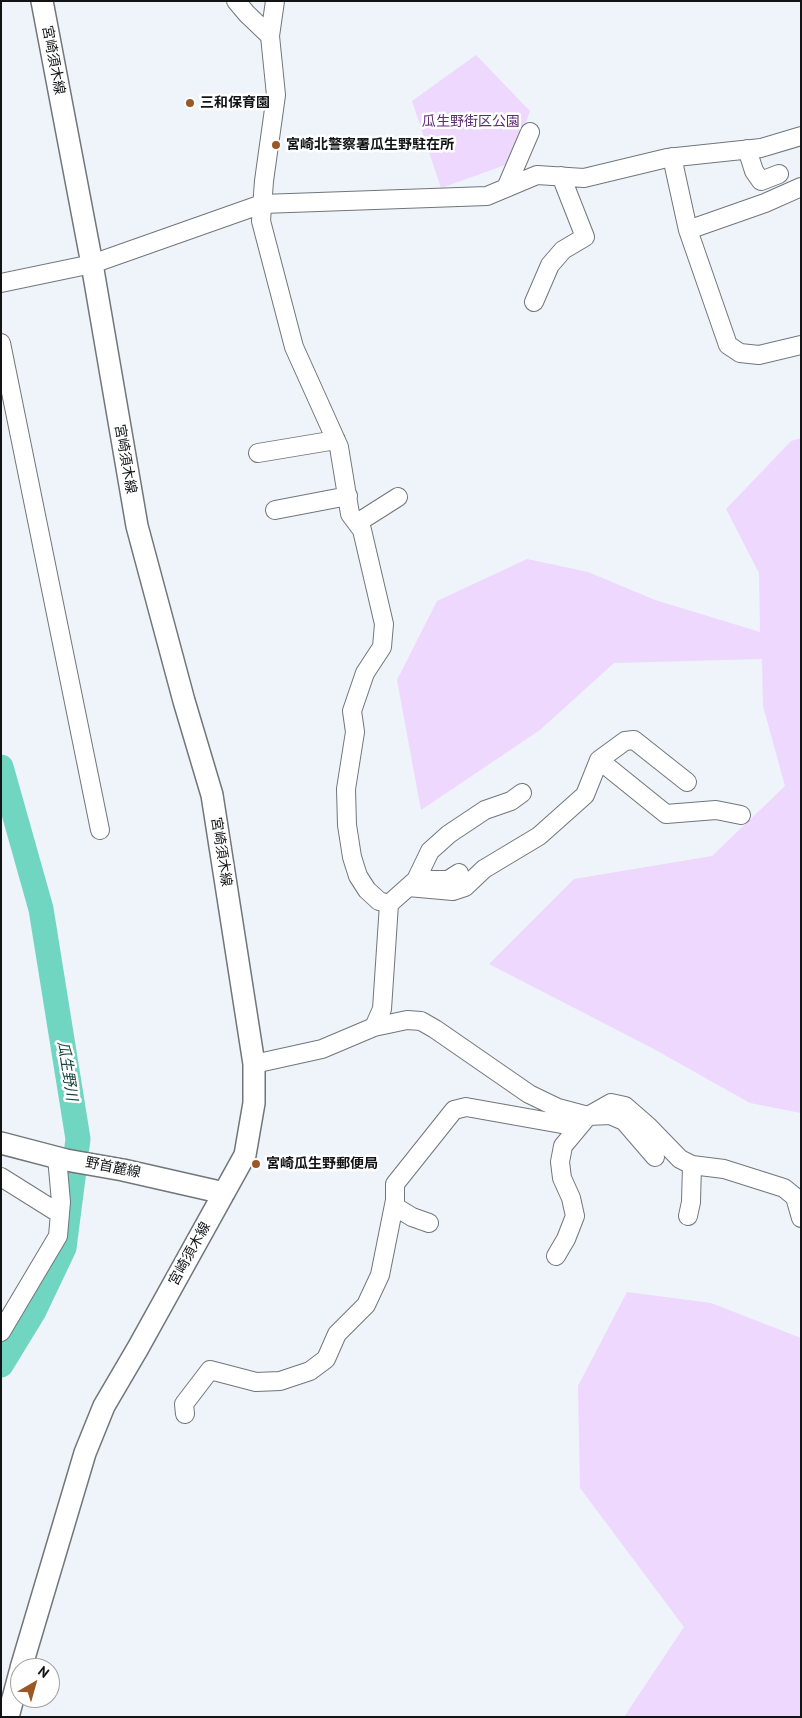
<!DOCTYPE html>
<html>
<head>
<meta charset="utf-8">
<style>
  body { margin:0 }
  #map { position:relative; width:802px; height:1718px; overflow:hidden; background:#eef4f9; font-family:"PT Sans",sans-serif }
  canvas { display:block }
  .frame { position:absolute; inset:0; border:2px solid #111315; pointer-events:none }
  .north { position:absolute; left:10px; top:1658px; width:50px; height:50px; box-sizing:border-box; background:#fff; border:1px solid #a0a1a1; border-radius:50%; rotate:38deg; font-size:14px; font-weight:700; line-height:20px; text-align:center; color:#111315 }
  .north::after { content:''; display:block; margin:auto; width:18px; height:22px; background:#9b5827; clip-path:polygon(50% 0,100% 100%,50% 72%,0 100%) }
</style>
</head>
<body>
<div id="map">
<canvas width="802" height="1718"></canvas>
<div class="frame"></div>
<div class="north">N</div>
</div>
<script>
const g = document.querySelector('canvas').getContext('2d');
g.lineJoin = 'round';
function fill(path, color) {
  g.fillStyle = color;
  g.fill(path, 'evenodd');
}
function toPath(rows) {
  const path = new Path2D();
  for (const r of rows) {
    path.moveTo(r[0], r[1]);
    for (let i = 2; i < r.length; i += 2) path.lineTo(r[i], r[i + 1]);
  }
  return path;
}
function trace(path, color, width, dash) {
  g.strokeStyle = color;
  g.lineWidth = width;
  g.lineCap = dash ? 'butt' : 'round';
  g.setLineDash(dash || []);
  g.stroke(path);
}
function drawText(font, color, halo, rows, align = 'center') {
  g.font = font + ' "PT Sans","Noto Sans JP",sans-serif';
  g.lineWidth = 5;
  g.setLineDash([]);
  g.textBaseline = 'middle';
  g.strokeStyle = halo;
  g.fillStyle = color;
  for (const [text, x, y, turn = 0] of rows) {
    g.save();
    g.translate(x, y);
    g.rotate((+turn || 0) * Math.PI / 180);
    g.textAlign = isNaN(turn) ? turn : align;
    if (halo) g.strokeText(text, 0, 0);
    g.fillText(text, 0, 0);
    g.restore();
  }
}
const green = toPath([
  [476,55,530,111,511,163,441,188,412,101],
  [801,438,801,1113,750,1103,652,1048,489,964,574,879,712,856,785,786,763,706,762,659,614,663,540,730,421,810,397,680,437,601,527,559,588,572,655,600,760,632,759,573,726,509,791,441],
  [627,1292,711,1303,801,1338,801,1717,624,1717,684,1627,580,1488,578,1386]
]);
const river = toPath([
  [1,767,41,909,78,1139,64,1248,34,1311,1,1365]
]);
const minor = toPath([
  [236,1,247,14,270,36],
  [275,1,270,36,276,95,264,181,261,221,294,347,339,447,350,514,362,530,384,624,382,647,365,673,352,711,355,732,346,789,347,825,352,857,358,876,367,890,379,901,389,904,382,1009,374,1027],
  [747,149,754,171,761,181,779,174],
  [672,157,688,230,765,203,801,187],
  [506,188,530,132],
  [688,230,728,345,740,353,759,355,801,345],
  [1,283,92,264,262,204,487,196,537,175,584,178,667,158,761,148,801,136],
  [534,302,550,265,563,250,585,237,561,176],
  [1,343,100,830],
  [258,453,336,440],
  [275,510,348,496],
  [357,523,398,497],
  [599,760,666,814,716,810,741,815],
  [429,880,448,880,459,873],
  [408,887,453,891,465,887,484,869,539,836,585,795,599,760,625,741,634,740,687,782],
  [389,904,416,880,430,851,449,834,485,810,511,801,522,793],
  [254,1064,322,1049,374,1027,407,1020,421,1021,435,1029,529,1094,558,1108,588,1116,610,1115,624,1121,655,1157],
  [1,1177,60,1214],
  [394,1206,412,1217,429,1223],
  [688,1216,691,1202,692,1165],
  [556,1256,566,1239,575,1216,571,1198,562,1178,560,1162,563,1146,588,1116],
  [1,1332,58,1236,61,1202,57,1157],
  [185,1414,184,1404,210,1370,256,1382,280,1381,310,1371,326,1359,337,1334,366,1305,380,1275,395,1200,395,1184,454,1110,466,1107,567,1125,588,1116,611,1103,625,1106,648,1126,680,1159,692,1165,724,1169,784,1188,795,1197,801,1218]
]);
const major = toPath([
  [1,1143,66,1160,123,1170,224,1193],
  [21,1668,85,1453,104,1406,138,1348,245,1155,254,1103,254,1064,212,795,184,701,137,526,92,264,42,1],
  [8,1717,20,1672]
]);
const markers = [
  [190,103,5,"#9b5827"],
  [276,145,5,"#9b5827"],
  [256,1164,5,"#9b5827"]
];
const streetNames = [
  ["宮崎須木線",53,60,79],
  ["宮崎須木線",125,459,80],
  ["宮崎須木線",221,852,81],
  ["野首麓線",113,1168,11],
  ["宮崎須木線",190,1254,-61]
];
const poiNames = [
  ["三和保育園",200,103],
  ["宮崎北警察署瓜生野駐在所",286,145],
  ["宮崎瓜生野郵便局",266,1164]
];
const parkNames = [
  ["瓜生野街区公園",471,122]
];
const waterNames = [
  ["瓜生野川",67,1071,81]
];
fill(green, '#efd8fd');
trace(river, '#70d6c1', 25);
trace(minor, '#71767a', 20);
trace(major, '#71767a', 24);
trace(minor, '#fff', 18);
trace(major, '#fff', 21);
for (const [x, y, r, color] of markers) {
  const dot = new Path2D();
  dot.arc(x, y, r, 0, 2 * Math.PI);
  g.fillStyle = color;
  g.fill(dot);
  trace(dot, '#fff', 2);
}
drawText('14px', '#111315', '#fff', streetNames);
drawText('bold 14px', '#111315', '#fff', poiNames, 'left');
drawText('14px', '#5d2975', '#fff', parkNames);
drawText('italic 15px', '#134239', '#fff', waterNames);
</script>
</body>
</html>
